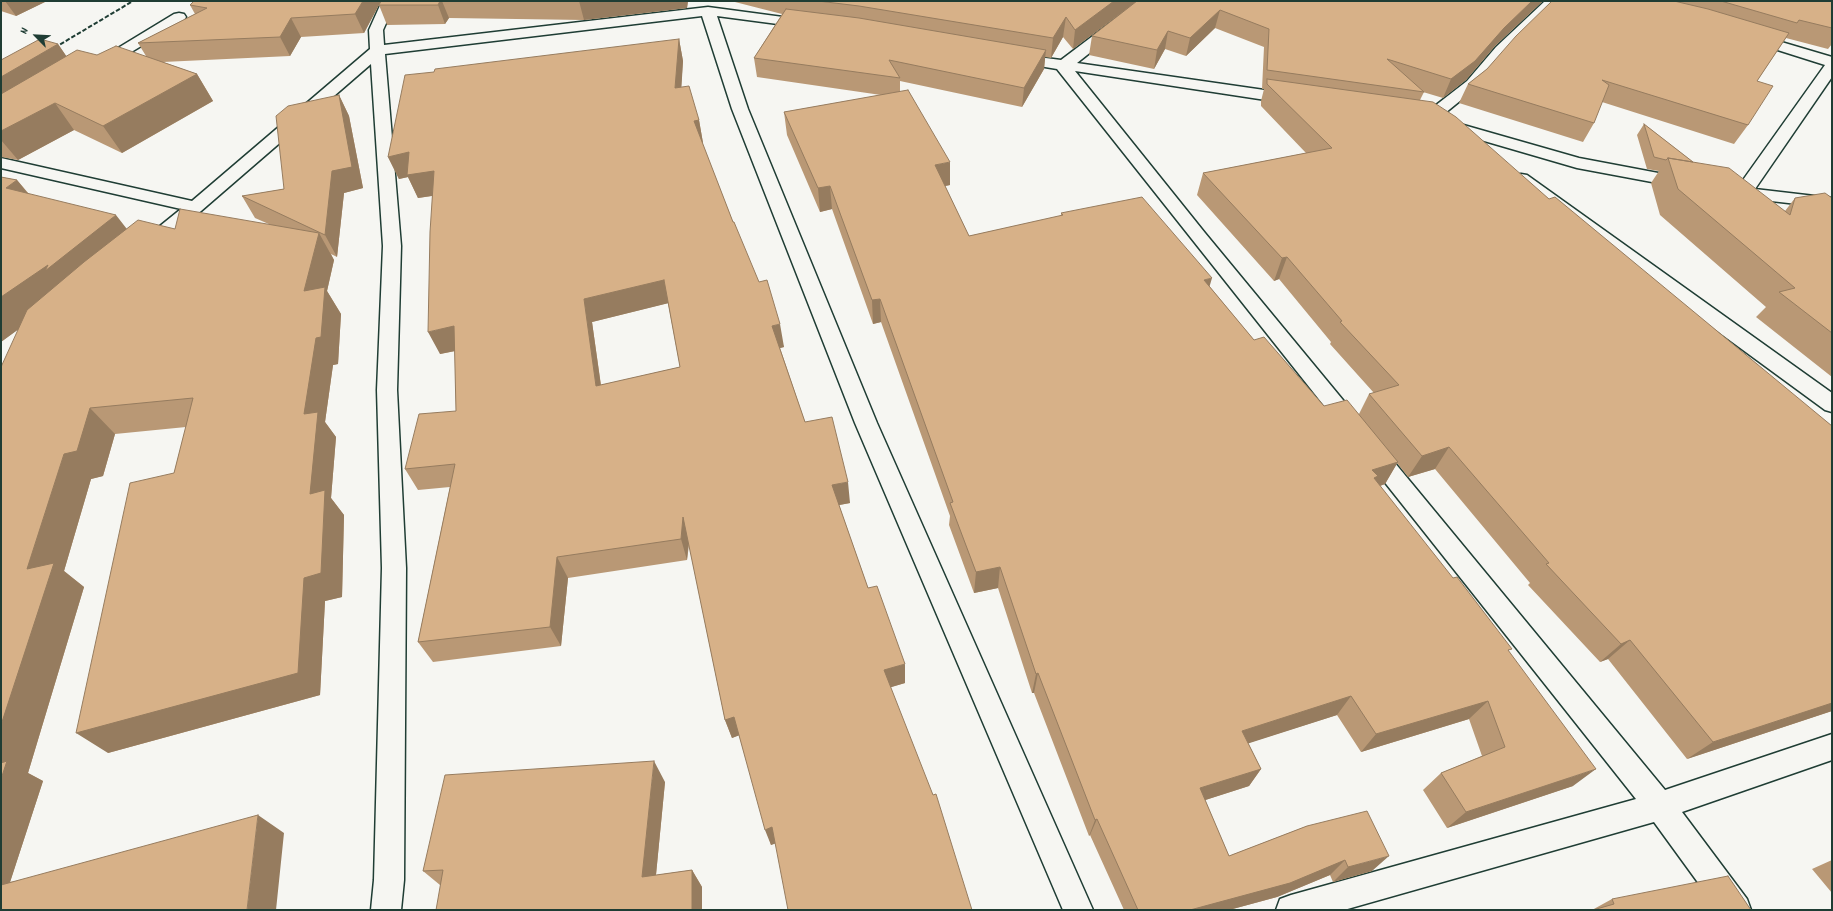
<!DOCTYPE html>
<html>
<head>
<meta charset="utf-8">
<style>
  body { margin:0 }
  #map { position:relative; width:1833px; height:911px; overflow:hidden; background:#f6f6f2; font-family:Dekko,sans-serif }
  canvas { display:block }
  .frame { position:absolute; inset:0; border:2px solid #1f3d34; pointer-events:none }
  .north { position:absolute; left:16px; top:16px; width:40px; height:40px; -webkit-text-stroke:3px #f6f6f2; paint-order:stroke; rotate:294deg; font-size:11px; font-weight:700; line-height:16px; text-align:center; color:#1f3d34 }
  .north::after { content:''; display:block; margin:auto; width:14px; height:18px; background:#1f3d34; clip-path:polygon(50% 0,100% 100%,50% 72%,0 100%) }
</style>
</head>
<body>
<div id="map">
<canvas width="1833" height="911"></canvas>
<div class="frame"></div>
<div class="north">N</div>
</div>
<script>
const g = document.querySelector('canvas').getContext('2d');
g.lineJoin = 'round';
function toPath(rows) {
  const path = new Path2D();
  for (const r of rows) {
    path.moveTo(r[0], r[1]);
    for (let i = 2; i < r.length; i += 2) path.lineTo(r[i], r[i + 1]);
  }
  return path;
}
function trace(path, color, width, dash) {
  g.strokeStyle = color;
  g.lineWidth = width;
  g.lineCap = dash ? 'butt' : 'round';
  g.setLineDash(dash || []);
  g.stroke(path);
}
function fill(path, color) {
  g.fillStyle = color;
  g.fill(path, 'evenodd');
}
const minor = toPath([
  [382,1,396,1,383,30,384,45,708,7,813,21,815,24,813,27,808,28,717,16,748,109,877,423,1093,910,1063,910,855,423,732,109,702,16,385,54,401,246,397,390,406,568,404,880,401,910,371,910,374,880,382,568,377,390,383,246,371,64,201,211,151,251,145,253,139,251,136,247,139,243,181,209,1,168,1,158,192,201,370,49,369,30,382,1],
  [1139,1,1155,1,1077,63,1292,94,1298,96,1300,99,1298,102,1292,104,1075,71,1205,233,1665,790,1832,734,1832,760,1682,812,1747,899,1751,910,1718,910,1654,822,1344,910,1276,910,1280,899,1291,895,1636,799,1057,69,1015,62,1010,61,1008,58,1010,55,1015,54,1061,60,1139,1],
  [1545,1,1560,1,1506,53,1477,87,1439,118,1579,158,1690,179,1693,183,1690,187,1684,188,1577,168,1443,129,1432,128,1422,122,1420,119,1422,116,1467,81,1496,47,1545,1],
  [179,13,184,14,186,17,184,20,105,68,100,70,95,68,92,65,95,62,174,14,179,13],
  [1751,33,1832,57,1832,77,1755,189,1832,198,1832,208,1736,197,1730,196,1727,192,1730,188,1738,187,1825,65,1746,40,1744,37,1746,34,1751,33],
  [1521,174,1527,175,1832,393,1832,412,1825,410,1515,183,1512,179,1515,175,1521,174]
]);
const rail = toPath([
  [49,51,133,1]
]);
const wall = toPath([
  [1,1,47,1,16,16,1,11],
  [194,1,688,1,687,8,584,20,449,18,445,24,387,25,379,5,364,33,301,37,290,56,163,62,197,74,213,101,122,153,74,130,18,160,1,157,1,60,58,44,66,56,97,55,146,56,138,43,195,14,190,5],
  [731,1,1137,1,1073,49,1063,37,1051,58,1045,57,1044,69,1022,107,900,81,900,91,950,185,945,186,969,236,1061,216,1061,213,1210,287,1254,340,1324,406,1359,414,1369,394,1374,393,1330,344,1331,342,1279,279,1274,281,1197,195,1203,173,1306,153,1261,106,1261,101,1264,89,1262,89,1264,47,1215,28,1186,56,1165,49,1154,69,1089,55,1092,36,1137,1,1543,1,1495,46,1466,80,1443,98,1423,92,1424,92,1420,100,1549,199,1832,426,1832,711,1687,759,1608,659,1600,662,1528,585,1530,583,1435,469,1408,477,1397,463,1385,484,1380,486,1509,652,1573,786,1447,828,1423,790,1441,773,1482,756,1469,719,1361,752,1337,715,1248,743,1261,769,1249,786,1205,800,1229,856,1307,826,1372,871,1333,882,1330,875,1277,897,1229,910,1124,910,1090,835,1089,836,1034,693,1032,693,998,588,974,593,949,525,950,516,881,322,873,324,832,209,820,212,787,135,784,112,881,95,757,77,754,58,782,14],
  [1552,1,1832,1,1832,44,1828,49,1786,38,1757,81,1748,125,1734,144,1602,102,1594,123,1583,142,1459,103,1468,84,1487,69],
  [679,39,683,61,681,87,699,120,703,143,702,143,733,222,784,347,780,348,805,422,850,503,839,505,868,588,905,683,891,687,775,843,771,845,739,735,732,738,725,720,689,545,687,560,568,578,561,646,433,662,418,642,450,487,418,490,405,469,456,411,455,351,440,354,432,196,418,198,408,177,399,179,388,157],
  [668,303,680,367,601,385,592,322],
  [339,95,349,116,363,188,344,193,337,257,331,254,334,260,327,291,341,314,338,364,333,365,325,422,336,437,331,498,344,515,342,597,325,601,320,695,108,753,174,473,186,427,115,434,103,476,91,479,64,571,84,587,28,773,43,781,10,882,284,833,1,910,18,329,1,342,1,177,17,180,29,194,127,229,175,229,271,225,255,218,242,196,284,189],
  [1644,124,1693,162,1785,211,1795,198,1832,198,1832,377,1756,317,1766,307,1660,215,1651,183,1659,171,1647,169,1637,135],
  [665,782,656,875,692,870,702,887,440,885,423,871],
  [1832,860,1832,893,1812,869],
  [1612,899,1751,910,1592,910]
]);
const shadedWall = toPath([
  [5,1,47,1,16,16],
  [363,1,381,1,364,33,355,14],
  [440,1,442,1,449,18,445,24,438,5],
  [579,1,688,1,687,8,584,20],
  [1114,1,1137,1,1073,49,1075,30],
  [1532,1,1543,1,1495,46,1466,80,1443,98,1451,79,1504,28],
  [1220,10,1215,28,1186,56,1190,38],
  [1066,17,1063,37,1051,58,1053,38],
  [291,18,301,37,290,56,280,37],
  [1168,31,1165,49,1154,69,1157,50],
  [679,39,683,61,680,111,675,88],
  [58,44,76,70,1,115,1,77],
  [1046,50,1044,69,1022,107,1024,88],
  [197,74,213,101,122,153,103,126],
  [339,95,349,116,363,188,344,193,337,257,325,235],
  [55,103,74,130,18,160,1,140,1,131],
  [699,120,703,143,698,144,694,121],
  [409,152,434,171,444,194,418,198,408,177,399,179,388,157],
  [950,162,950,185,935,188,935,165],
  [17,180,39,207,6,188],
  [830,186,832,209,820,212,818,188],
  [116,215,137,242,66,295,1,342,1,297],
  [319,233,334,260,327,291,341,314,338,364,333,365,325,422,336,437,331,498,344,515,342,597,325,601,320,695,108,753,76,733,310,494,304,414,304,291],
  [1287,257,1279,279,1274,281,1282,258],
  [1212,278,1205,302,1204,280],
  [664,280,669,303,592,322,604,408,596,386,584,299],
  [880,299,881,322,873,324,872,300],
  [780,324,784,347,776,349,772,326],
  [454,326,465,349,440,354,428,332],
  [90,408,115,434,103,476,91,479,64,571,84,587,28,773,43,781,1,910,1,725,27,569,64,454],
  [1449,447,1435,469,1408,477,1422,456],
  [1398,462,1385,484,1371,489,1372,470],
  [848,482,850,503,834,506,832,485],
  [683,517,689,538,687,560,681,539],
  [557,557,568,578,561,646,550,627],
  [1000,567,998,588,974,593,976,572],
  [1630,640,1608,659,1600,662,1621,644],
  [905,664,905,683,885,689,884,670],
  [1038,673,1034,693,1032,693,1036,674],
  [1351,696,1337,715,1231,749,1242,731],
  [1488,701,1469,719,1361,752,1376,734],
  [1832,703,1832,711,1687,759,1713,742],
  [734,717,740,735,732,738,725,720],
  [654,761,665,782,654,895,642,877],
  [1261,769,1249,786,1190,805,1200,788],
  [1596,769,1573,786,1447,828,1466,812],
  [258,815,284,833,276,910,247,910],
  [1097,819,1090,835,1089,836,1095,820],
  [772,827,777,843,771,845,765,830],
  [1389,856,1372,871,1333,882,1348,867],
  [1345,860,1330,875,1277,897,1229,910,1190,910],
  [692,870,702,887,702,910,692,910]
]);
const building = toPath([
  [194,1,363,1,355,14,291,18,280,37,138,43,207,8,190,5,194,1],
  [381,1,440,1,438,5,379,5,381,1],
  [818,1,1114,1,1075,30,1066,17,1053,38,859,6,818,1],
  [1137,1,1532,1,1504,28,1475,61,1451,79,1387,59,1424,92,1267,70,1269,29,1220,10,1190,38,1168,31,1157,50,1092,36,1137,1],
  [1552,1,1674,1,1708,9,1789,33,1757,81,1773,86,1748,125,1602,80,1609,85,1594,123,1468,84,1487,69,1516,36,1552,1],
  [1721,1,1832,1,1832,28,1799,20,1797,23,1721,1],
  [786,9,859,18,1046,50,1024,88,889,60,900,78,754,58,786,9],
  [40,39,58,44,1,77,1,60,40,39],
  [679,39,675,88,689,86,699,120,694,121,733,222,734,222,759,282,767,280,780,324,772,326,805,422,832,417,848,482,832,485,868,588,877,586,905,664,884,670,933,795,936,794,972,910,788,910,772,827,765,830,734,717,725,720,683,517,681,539,557,557,550,627,418,642,455,464,405,469,419,414,456,411,454,326,428,332,430,232,434,171,407,175,409,152,388,157,405,75,434,72,435,69,679,39],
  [664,280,680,367,596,386,584,299,664,280],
  [116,46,197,74,103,126,55,103,1,131,1,94,77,50,97,55,116,46],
  [1267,79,1433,102,1456,117,1549,199,1555,197,1832,426,1832,703,1713,742,1630,640,1621,644,1546,564,1549,563,1449,447,1422,456,1369,394,1399,385,1340,322,1342,321,1287,257,1282,258,1203,173,1332,148,1267,84,1267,79],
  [908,90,950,162,935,165,969,236,1063,215,1061,213,1142,197,1212,278,1204,280,1254,340,1264,337,1324,406,1347,400,1398,462,1372,470,1378,476,1374,478,1453,578,1457,577,1512,649,1508,650,1596,769,1466,812,1441,773,1505,747,1488,701,1376,734,1351,696,1242,731,1261,769,1200,788,1229,856,1307,826,1367,811,1389,856,1348,867,1345,860,1290,883,1190,910,1138,910,1097,819,1095,820,1038,673,1036,674,1000,567,976,572,950,503,953,502,880,299,872,300,830,186,818,188,784,112,908,90],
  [339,95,352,167,332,171,325,235,242,196,284,189,276,116,288,106,339,95],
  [1644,124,1693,162,1668,158,1666,160,1654,157,1644,124],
  [1668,158,1729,168,1790,215,1795,198,1825,193,1832,198,1832,333,1779,292,1795,288,1678,189,1668,158],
  [1,177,17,180,6,188,116,215,45,271,48,265,1,297,1,177],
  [180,209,319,233,304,291,325,287,321,337,316,338,304,414,318,412,310,494,325,490,321,573,304,578,298,673,76,733,130,483,174,473,193,398,90,408,77,451,64,454,27,569,54,563,1,725,1,367,27,310,84,262,138,220,175,229,180,209],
  [7,761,1,779,1,763,7,761],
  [654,761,642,877,692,870,692,910,436,910,443,870,423,871,445,775,654,761],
  [258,815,247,910,1,910,1,885,258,815],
  [1728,876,1751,910,1593,910,1614,904,1612,899,1728,876]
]);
trace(minor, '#1f3d34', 3);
fill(minor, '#f6f6f2');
trace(rail, '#1f3d34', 2, [4.5, 2]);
fill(wall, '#b99875');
fill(shadedWall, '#967c5f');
fill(building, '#d7b188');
trace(building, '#967c5f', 1);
</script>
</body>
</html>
